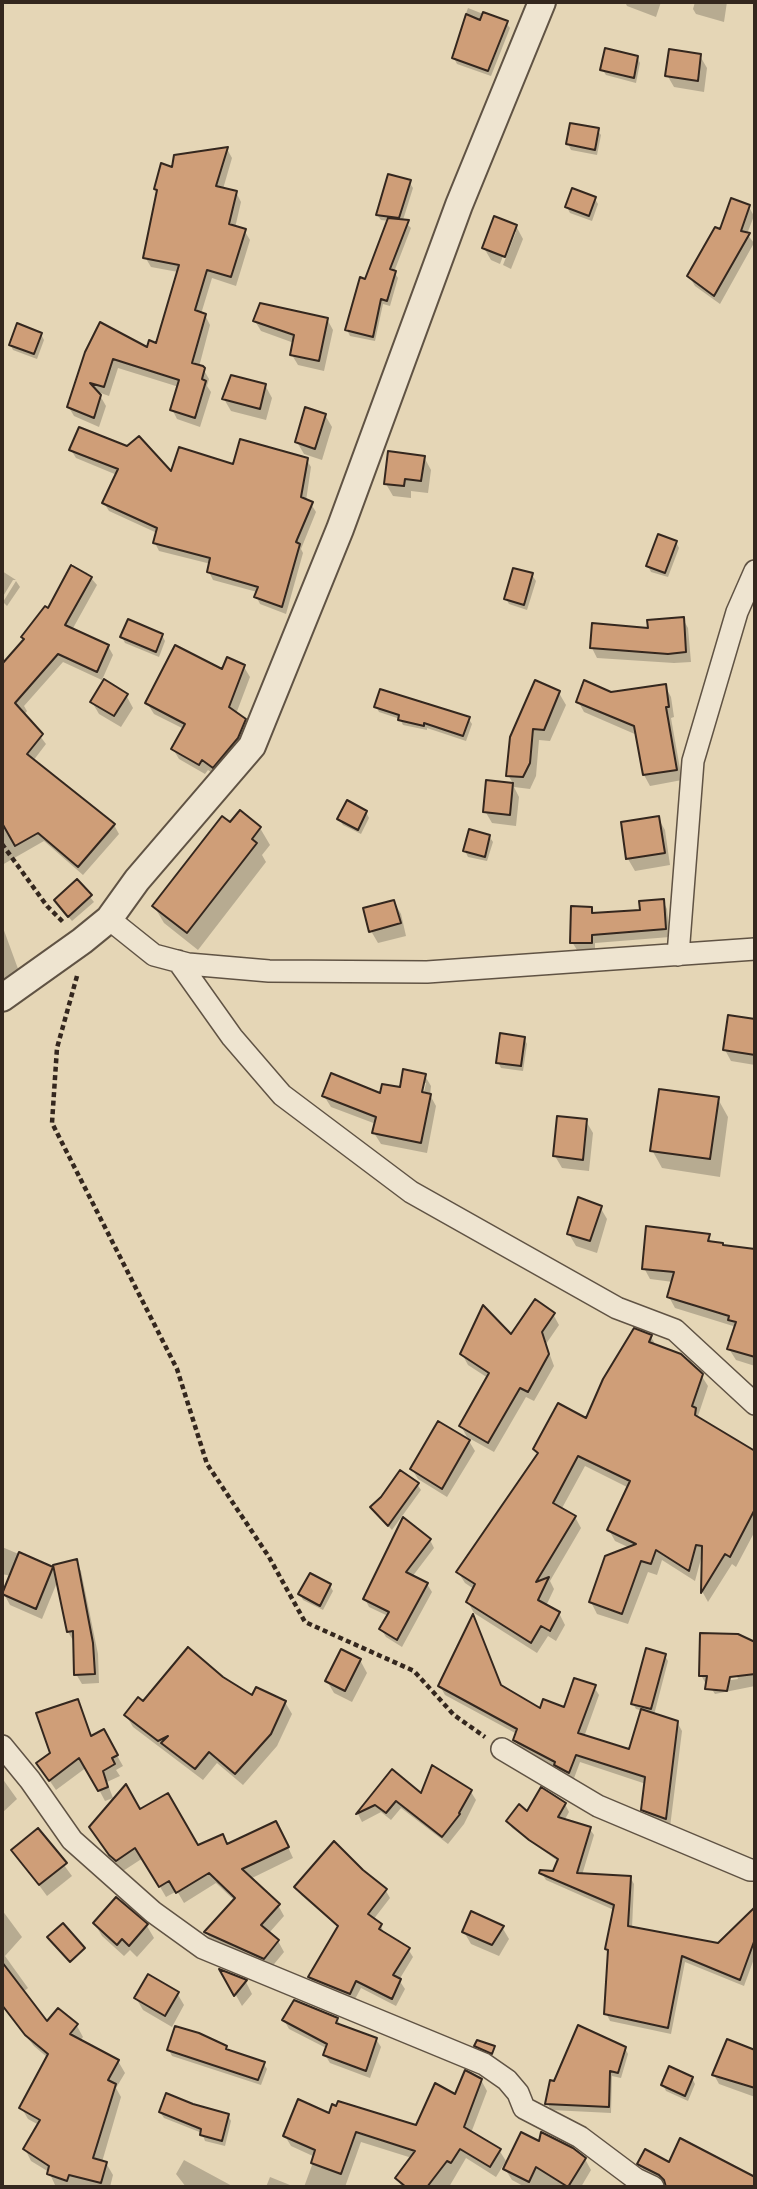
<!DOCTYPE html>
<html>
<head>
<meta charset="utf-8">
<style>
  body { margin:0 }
  #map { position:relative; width:757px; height:2189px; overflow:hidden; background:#e5d6b6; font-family:"IM FELL DW Pica",serif }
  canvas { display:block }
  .frame { position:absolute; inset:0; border:4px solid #34271e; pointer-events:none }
</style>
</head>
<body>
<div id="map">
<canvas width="757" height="2189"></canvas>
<div class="frame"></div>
</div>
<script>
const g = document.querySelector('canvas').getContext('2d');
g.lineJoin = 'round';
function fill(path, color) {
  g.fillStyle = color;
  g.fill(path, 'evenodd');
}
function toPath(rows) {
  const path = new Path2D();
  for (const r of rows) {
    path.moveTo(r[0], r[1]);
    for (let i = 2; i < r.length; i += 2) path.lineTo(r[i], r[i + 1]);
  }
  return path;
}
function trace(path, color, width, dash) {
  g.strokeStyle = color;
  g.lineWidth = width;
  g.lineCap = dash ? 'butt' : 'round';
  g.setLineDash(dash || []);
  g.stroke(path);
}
const shadow = toPath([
  [625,2,661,2,656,17,627,6],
  [695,2,727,2,724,22,696,14,693,9],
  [468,8,506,23,510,28,491,76,457,64,454,58,463,31,461,27],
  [700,56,707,68,704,92,674,87,667,75],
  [637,57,640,63,636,83,606,75,602,69],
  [597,130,601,135,597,155,571,150,568,144],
  [227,149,232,158,223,189,236,192,241,202,235,228,244,230,250,240,236,286,212,278,201,314,205,315,210,325,199,367,202,367,209,379,207,386,211,392,200,427,177,419,172,409,179,387,118,368,109,396,98,392,106,406,99,427,74,416,68,406,86,352,148,349,157,345,178,272,151,267,145,257,158,193,156,189,173,169],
  [409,182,413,188,403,220,411,228,394,272,398,278,390,306,383,304,375,341,350,336,347,330,389,221,381,220,377,215],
  [595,199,598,204,592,221,570,213,567,207],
  [749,207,754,216,747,234,754,243,720,304,695,286,689,276,721,231],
  [516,226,523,239,511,269,503,265,516,232,512,232,500,264,491,260,484,248],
  [327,319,333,330,324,371,298,365,292,355,294,343,261,331,255,321],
  [41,334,44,340,37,359,13,350,10,344],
  [265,385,272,398,266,420,231,411,224,399],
  [325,415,332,427,322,460,304,454,297,442],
  [71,450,172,475,306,459,311,467,306,501,311,504,316,512,301,549,303,553,286,614,260,604,256,596,257,592,213,580,209,572,211,564,159,551,155,543,157,533,109,511,104,503,117,475,76,458],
  [424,457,431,470,428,493,411,491,411,498,393,496,386,484],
  [676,542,679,548,668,577,651,572,648,566],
  [2,571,16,580,13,580,2,598],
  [86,572,97,585,72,630,108,646,113,655,102,680,104,681,63,662,24,706,27,711,24,715,46,744,33,761,114,825,119,834,83,875,44,841,2,865,2,791,17,784,2,762,2,669],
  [532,575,536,581,527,610,509,604,506,599],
  [16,581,20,587,7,606,3,602],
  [683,619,688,628,691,662,674,663,597,658,592,648],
  [162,635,165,641,159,657,125,643,122,637],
  [244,667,250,677,236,714,245,720,251,731,219,778,208,770,205,774,179,759,173,749,184,729,154,714,147,703,223,671],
  [665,686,671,697,674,717,671,718,682,780,650,786,644,775,637,735,584,712,578,701,610,693],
  [559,693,566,705,550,741,539,740,536,776,530,789,514,787,519,797,516,826,492,823,485,811,488,782,514,785,508,775,512,737],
  [126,695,133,708,121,727,99,714,92,702],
  [376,706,468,718,472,724,466,741,427,728,427,730,403,725,400,719,379,712],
  [366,812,369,818,361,834,343,825,339,819],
  [658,818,665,830,670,865,635,871,628,859,623,824],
  [260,828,270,845,262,855,266,862,198,950,164,923,154,906],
  [489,836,493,842,487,861,468,857,465,851],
  [77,881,94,902,72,921,59,906],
  [663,901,667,909,670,937,595,943,595,951,577,950,572,942,591,909,595,914,642,911],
  [394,902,401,914,406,936,378,943,371,931],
  [2,925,21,977,2,991],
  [729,1017,755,1019,755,1065,731,1061,725,1050],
  [524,1038,527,1044,523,1071,501,1068,498,1062],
  [425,1076,431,1086,430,1095,436,1106,427,1153,381,1144,374,1133,376,1124,331,1107,324,1096,382,1096,401,1089],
  [423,1083,426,1083,422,1101,419,1100],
  [718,1099,728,1117,720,1177,662,1168,652,1150],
  [586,1121,593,1133,589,1171,562,1168,555,1156],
  [600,1207,607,1219,597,1253,576,1246,569,1234],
  [708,1236,721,1261,755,1272,755,1366,736,1360,729,1349,735,1330,733,1326,675,1308,669,1297,673,1282,650,1279,644,1268],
  [553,1314,559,1325,546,1344,554,1366,534,1401,526,1397,494,1452,467,1437,461,1426,488,1378,468,1365,462,1354,511,1337],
  [651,1337,657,1347,701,1375,708,1386,698,1416,701,1421,753,1452,755,1456,755,1531,736,1567,732,1564,708,1602,703,1593,702,1555,695,1581,662,1560,657,1575,648,1572,628,1624,597,1614,591,1602,630,1548,615,1541,609,1530,629,1488,585,1466,561,1510,575,1517,581,1528,550,1581,554,1589,546,1606,559,1613,565,1625,556,1641,548,1636,537,1653,474,1613,468,1602,474,1589,465,1583,458,1572,538,1455,535,1449,587,1420],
  [469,1441,475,1451,447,1497,418,1479,412,1469],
  [417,1484,421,1490,392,1530,372,1508],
  [430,1540,434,1548,412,1577,427,1584,432,1592,402,1647,386,1637,381,1629,388,1616,369,1607,365,1599],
  [2,1547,52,1568,56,1576,76,1561,81,1571,98,1654,99,1683,82,1684,76,1674,74,1642,68,1632,58,1580,42,1619,10,1605,4,1594,11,1576,2,1574],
  [310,1575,330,1586,333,1591,323,1610,303,1600,300,1594],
  [473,1618,502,1688,541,1711,565,1709,594,1687,599,1695,584,1737,631,1752,643,1711,636,1709,633,1704,665,1656,668,1661,654,1715,677,1722,682,1731,670,1827,648,1818,642,1809,646,1784,580,1762,573,1781,561,1773,559,1769,520,1749,515,1740,517,1734,445,1695,440,1686],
  [737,1636,755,1644,755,1686,715,1694,711,1688,708,1688,701,1675],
  [737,1676,738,1679,711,1683,709,1680],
  [360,1660,367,1673,352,1702,334,1693,327,1681],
  [222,1679,253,1697,285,1702,292,1714,277,1746,243,1785,217,1763,203,1780,133,1727,126,1715,143,1703],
  [77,1701,92,1737,103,1731,123,1766,116,1770,120,1776,107,1782,113,1798,105,1801,87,1767,56,1790,45,1774],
  [392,1772,422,1795,471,1792,476,1800,464,1824,448,1844,401,1808,391,1820,381,1812,362,1822,358,1814],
  [2,1778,17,1799,2,1813],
  [565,1804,569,1812,564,1821,589,1828,594,1835,582,1875,630,1877,634,1884,632,1928,719,1945,755,1910,755,1956,744,1986,685,1962,671,2034,610,2021,606,2013,609,1953,607,1949,614,1910,546,1880,541,1872,554,1873,559,1862,512,1828,508,1821,527,1813],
  [140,1812,197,1847,227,1846,282,1834,293,1858,250,1879,278,1905,284,1916,269,1933,278,1941,284,1952,270,1969,212,1943,206,1932,235,1901,216,1883,184,1903,177,1891,166,1897,143,1858,123,1871,117,1866,98,1838],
  [38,1830,72,1876,47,1896,13,1850],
  [361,1871,386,1891,390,1898,373,1920,381,1925,384,1934,408,1949,413,1957,399,1980,405,1989,396,2006,361,1988,354,2001,314,1985,310,1977,339,1928,301,1895,297,1887],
  [2,1910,22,1937,5,1956,28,1988,23,1992,47,2024,77,2026,83,2037,80,2041,118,2061,125,2073,116,2088,121,2097,102,2162,106,2163,113,2175,110,2187,61,2187,55,2185,49,2172,31,2161,25,2149,39,2125,28,2119,21,2107,48,2058,34,2046,2,2006],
  [95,1924,147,1926,154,1938,137,1957,130,1950,124,1956,102,1936],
  [502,1927,509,1939,499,1956,471,1944,464,1932],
  [223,1972,246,1982,252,1994,242,2006],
  [177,1993,184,2005,172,2027,143,2010,136,1998],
  [337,2019,341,2027,376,2039,381,2047,370,2078,330,2063,325,2055,328,2049,289,2029,284,2020],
  [727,2041,755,2052,755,2097,719,2084,714,2075],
  [226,2048,228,2051,263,2063,267,2069,261,2085,172,2056,169,2050],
  [625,2048,628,2054,621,2078,612,2076,611,2113,551,2110,548,2104,551,2082],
  [692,2078,695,2084,688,2101,666,2091,663,2085],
  [481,2080,487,2091,471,2133,499,2150,506,2161,496,2177,466,2158,449,2187,402,2187,397,2179,412,2158,361,2142,345,2187,304,2187,315,2157,291,2146,285,2136,330,2115,416,2127],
  [192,2106,228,2115,231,2121,225,2146,205,2141,202,2133,164,2118,160,2112],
  [681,2141,755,2180,755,2187,702,2187,689,2181,685,2187,668,2187,645,2173,639,2163,670,2164],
  [541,2143,585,2159,591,2170,581,2187,525,2187,512,2180,505,2169],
  [184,2160,234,2187,186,2187,176,2174],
  [270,2177,295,2187,266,2187]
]);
const building = toPath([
  [483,12,508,21,488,71,452,58,466,14,480,20,483,12],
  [605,48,638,56,634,78,600,70,605,48],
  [669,49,701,54,698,81,665,76,669,49],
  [570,123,599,128,595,150,566,144,570,123],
  [228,147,216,186,237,191,229,224,246,229,231,277,207,270,195,310,206,314,192,363,203,366,205,368,202,379,206,381,195,418,170,410,179,380,113,359,104,387,90,383,101,395,94,418,67,407,85,352,100,322,147,347,149,340,156,343,179,265,143,258,157,190,154,189,161,163,172,167,174,155,228,147],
  [388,174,411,180,399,218,376,215,388,174],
  [572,188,596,197,589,216,565,207,572,188],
  [731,198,750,205,741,231,750,233,714,296,687,276,715,227,720,229,731,198],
  [494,216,517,225,505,257,482,248,494,216],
  [388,218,409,220,390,269,396,271,387,301,381,299,373,337,345,330,360,277,365,279,388,218],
  [260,303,328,318,319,361,290,355,294,335,253,321,260,303],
  [17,323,42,333,34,354,9,345,17,323],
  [231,375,266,384,260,409,222,399,231,375],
  [305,407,326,414,315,449,295,442,305,407],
  [79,427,127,446,139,436,171,471,179,447,233,464,240,439,308,458,301,497,313,502,296,542,300,544,282,607,254,597,258,587,207,572,210,558,153,543,157,528,102,503,118,469,69,450,79,427],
  [388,451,425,456,421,481,405,479,404,486,384,484,388,451],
  [658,534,677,541,665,573,646,566,658,534],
  [71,565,92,577,65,625,109,645,97,672,58,654,15,703,43,734,27,754,115,824,78,867,38,833,15,846,2,823,2,664,24,639,21,637,45,606,48,608,71,565],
  [513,568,533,573,524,605,504,599,513,568],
  [684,617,686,652,668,654,590,648,592,623,648,628,647,620,684,617],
  [128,619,163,634,156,652,120,637,128,619],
  [175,645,222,669,227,657,245,665,229,707,246,719,238,738,213,768,202,760,199,765,171,749,185,724,145,703,175,645],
  [104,679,128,694,114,716,90,702,104,679],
  [535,680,560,691,544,730,533,729,530,763,523,777,506,776,510,737,535,680],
  [584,680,611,692,666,684,669,707,666,707,677,770,643,775,634,726,576,702,584,680],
  [380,689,470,717,463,736,424,723,424,726,398,720,399,715,374,707,380,689],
  [486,780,513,783,510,815,483,812,486,780],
  [347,800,367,811,358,830,337,819,347,800],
  [240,810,261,827,252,839,257,843,187,933,152,906,222,816,230,822,240,810],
  [659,816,665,853,626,859,621,822,659,816],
  [469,829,490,835,485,857,463,851,469,829],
  [77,879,92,895,68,917,54,900,77,879],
  [664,899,666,929,592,935,592,943,570,943,571,906,592,907,592,913,640,910,639,901,664,899],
  [394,900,401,923,369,932,363,908,394,900],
  [728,1015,755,1019,755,1055,723,1050,728,1015],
  [500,1033,525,1037,521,1066,496,1063,500,1033],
  [403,1069,426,1074,422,1092,431,1094,421,1143,372,1133,376,1117,322,1096,331,1073,380,1093,382,1084,400,1087,403,1069],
  [659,1089,719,1097,710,1159,650,1151,659,1089],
  [557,1116,587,1119,583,1160,553,1156,557,1116],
  [578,1197,602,1206,590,1241,567,1234,578,1197],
  [646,1226,710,1234,708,1241,723,1243,723,1245,755,1249,755,1357,727,1349,736,1322,728,1320,729,1316,667,1297,674,1272,642,1269,646,1226],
  [535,1299,555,1313,542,1332,549,1354,528,1392,520,1388,488,1443,459,1426,489,1373,460,1354,483,1305,511,1334,535,1299],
  [634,1328,652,1335,649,1342,681,1354,703,1374,692,1406,696,1408,695,1415,755,1451,755,1509,730,1557,725,1554,701,1593,702,1546,696,1545,689,1571,656,1550,651,1564,641,1561,622,1614,589,1602,605,1556,636,1544,607,1530,630,1481,578,1456,553,1503,576,1516,536,1582,549,1577,538,1600,560,1612,550,1631,541,1626,531,1643,466,1602,475,1584,456,1572,538,1453,533,1449,558,1403,586,1418,603,1379,634,1328],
  [438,1421,470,1440,442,1489,410,1469,438,1421],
  [400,1470,419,1483,388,1526,370,1507,381,1497,400,1470],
  [403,1517,431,1539,406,1572,428,1583,397,1640,379,1629,389,1612,363,1599,403,1517],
  [19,1552,53,1567,36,1609,2,1594,19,1552],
  [77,1559,93,1643,95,1674,74,1675,73,1631,67,1632,53,1565,77,1559],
  [310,1573,331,1584,320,1606,298,1594,310,1573],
  [473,1614,501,1685,540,1708,543,1699,564,1707,574,1678,596,1685,578,1733,629,1749,641,1709,678,1721,666,1819,641,1810,645,1777,576,1755,569,1773,554,1765,555,1762,513,1740,517,1729,438,1686,473,1614],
  [700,1633,738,1634,755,1642,755,1674,730,1677,727,1691,705,1689,707,1676,699,1676,700,1633],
  [188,1647,223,1677,252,1695,256,1687,286,1701,271,1734,235,1774,209,1752,195,1769,161,1743,168,1736,158,1741,124,1715,138,1697,143,1701,188,1647],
  [646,1648,666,1654,651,1709,631,1704,646,1648],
  [341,1649,361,1659,345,1691,325,1681,341,1649],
  [78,1699,91,1736,104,1729,118,1755,112,1758,115,1764,103,1771,108,1787,98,1791,79,1758,49,1781,36,1763,50,1753,36,1713,78,1699],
  [432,1765,472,1790,459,1813,460,1814,442,1837,396,1801,386,1813,375,1805,356,1814,392,1769,421,1793,432,1765],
  [126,1784,140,1809,168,1793,198,1845,223,1834,227,1844,276,1821,289,1847,242,1869,280,1904,261,1925,279,1940,264,1959,204,1932,235,1898,209,1873,176,1893,169,1881,159,1887,135,1848,116,1861,109,1855,89,1827,126,1784],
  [541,1787,566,1803,558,1817,591,1827,577,1873,631,1876,628,1926,718,1943,755,1907,755,1939,740,1980,682,1956,668,2028,604,2014,608,1950,605,1949,614,1905,539,1873,540,1870,553,1871,558,1859,529,1840,506,1821,519,1804,527,1811,541,1787],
  [38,1828,67,1863,39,1885,11,1850,38,1828],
  [334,1841,363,1870,387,1889,368,1914,382,1924,379,1929,410,1948,393,1975,401,1979,392,1999,356,1981,350,1994,308,1977,338,1926,294,1887,334,1841],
  [116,1897,148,1924,129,1946,122,1939,117,1945,93,1923,116,1897],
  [471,1911,504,1926,492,1945,462,1932,471,1911],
  [63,1923,85,1948,70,1962,47,1937,63,1923],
  [2,1962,47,2021,58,2008,78,2024,70,2034,119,2060,108,2080,116,2084,93,2158,107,2162,101,2183,69,2175,67,2181,47,2174,49,2166,23,2149,40,2120,19,2108,48,2054,25,2035,2,2005,2,1962],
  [219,1969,247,1980,234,1996,219,1969],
  [148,1974,179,1992,165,2016,134,1998,148,1974],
  [294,2000,338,2018,336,2023,377,2038,366,2071,323,2055,327,2044,282,2020,294,2000],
  [578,2025,626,2047,618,2073,610,2071,609,2107,545,2104,550,2080,554,2081,578,2025],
  [175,2026,199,2033,227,2046,226,2049,265,2062,258,2080,167,2050,175,2026],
  [727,2039,755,2050,755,2088,712,2075,727,2039],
  [477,2040,495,2046,492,2054,474,2046,477,2040],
  [669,2066,693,2077,685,2096,661,2085,669,2066],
  [465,2070,482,2079,464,2127,501,2149,490,2167,460,2149,451,2163,447,2161,427,2187,406,2187,395,2178,415,2151,356,2132,341,2174,311,2163,315,2150,283,2136,298,2099,329,2113,332,2104,336,2106,338,2101,416,2125,435,2083,455,2094,465,2070],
  [166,2093,193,2104,229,2114,222,2141,200,2135,201,2129,159,2112,166,2093],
  [521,2132,539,2141,541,2132,573,2148,586,2158,568,2187,536,2167,529,2182,503,2169,521,2132],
  [680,2138,755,2177,755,2187,666,2187,664,2180,659,2175,637,2164,645,2149,669,2162,680,2138]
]);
const path = toPath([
  [2,844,47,906,64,923],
  [77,976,57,1048,52,1123,177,1369,207,1464,269,1557,305,1622,414,1671,454,1715,485,1737]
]);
const minor = toPath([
  [109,919,154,955,188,964,269,971,427,972,755,949],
  [678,955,693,761,737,612,755,571],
  [178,961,232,1037,282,1095,411,1192,617,1308,675,1330,755,1404],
  [2,1746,30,1780,72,1840,153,1912,203,1948,484,2064,507,2080,518,2093,524,2108,580,2137,636,2179,653,2187],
  [502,1749,598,1806,750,1870,755,1870]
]);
const tertiary = toPath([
  [2,998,82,941,109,919,137,880,252,746,340,529,459,205,542,2]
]);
fill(shadow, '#0003');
fill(building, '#cf9e78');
trace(building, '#34271e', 2);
trace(minor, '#605344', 24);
trace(tertiary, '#605344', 30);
trace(path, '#34271e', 4.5, [5, 3.5]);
trace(minor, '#eee4d0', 21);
trace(tertiary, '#eee4d0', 26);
</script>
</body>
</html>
